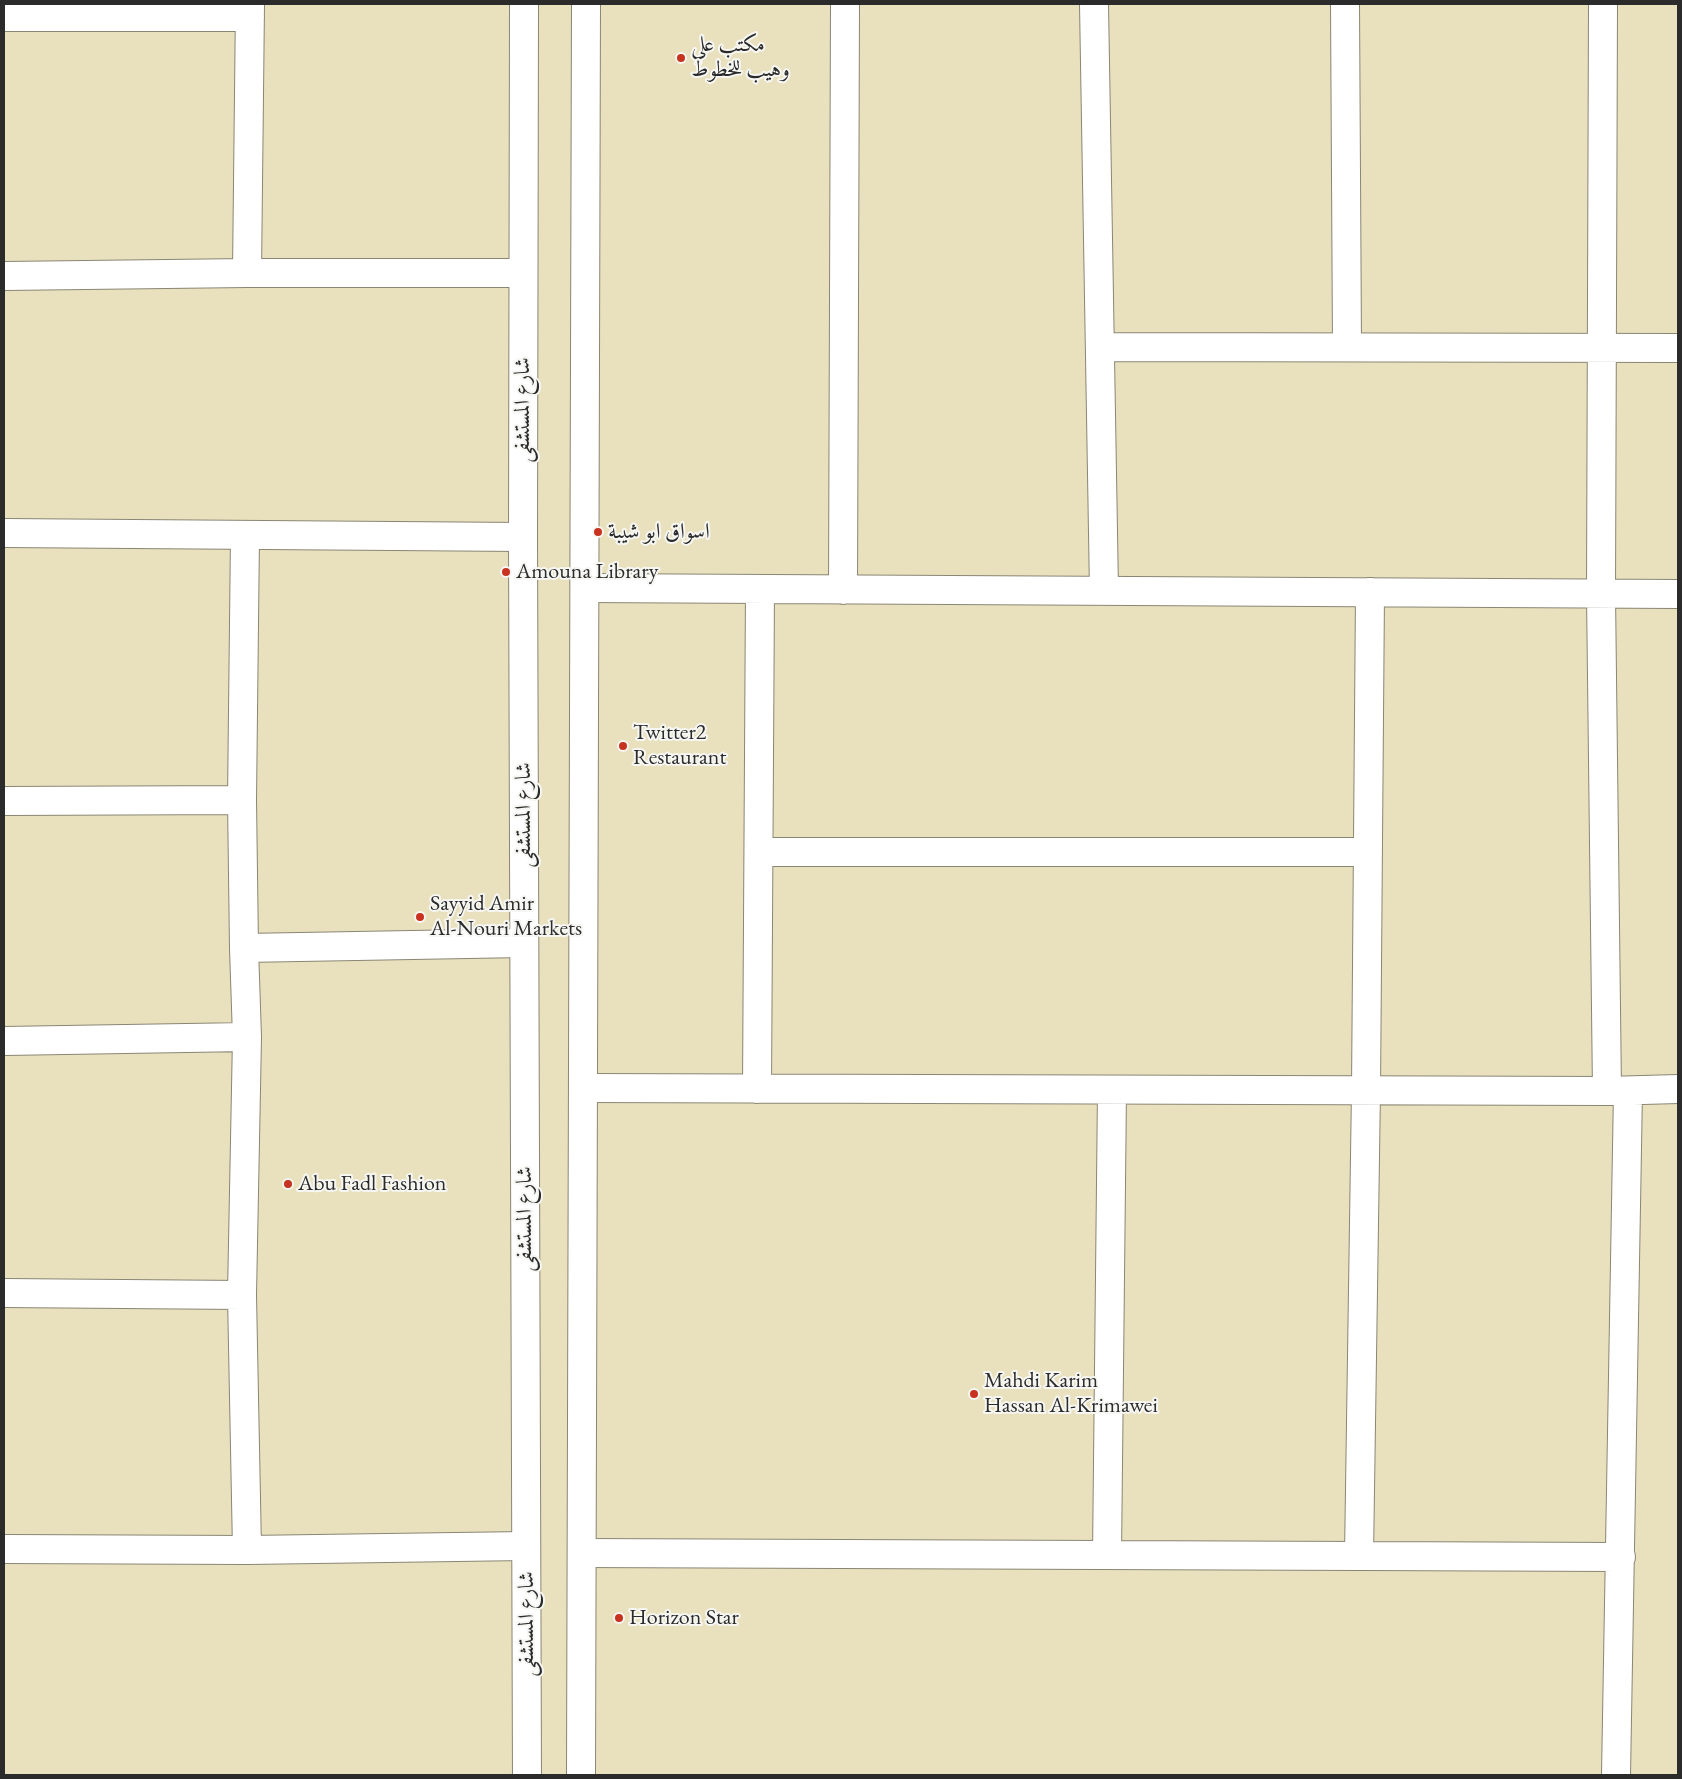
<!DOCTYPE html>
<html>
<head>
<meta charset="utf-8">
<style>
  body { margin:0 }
  #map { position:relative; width:1682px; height:1779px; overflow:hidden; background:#e9e0be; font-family:"EB Garamond",serif }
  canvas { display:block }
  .frame { position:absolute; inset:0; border:5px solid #2b2b2b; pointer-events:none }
</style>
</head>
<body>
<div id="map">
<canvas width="1682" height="1779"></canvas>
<div class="frame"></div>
</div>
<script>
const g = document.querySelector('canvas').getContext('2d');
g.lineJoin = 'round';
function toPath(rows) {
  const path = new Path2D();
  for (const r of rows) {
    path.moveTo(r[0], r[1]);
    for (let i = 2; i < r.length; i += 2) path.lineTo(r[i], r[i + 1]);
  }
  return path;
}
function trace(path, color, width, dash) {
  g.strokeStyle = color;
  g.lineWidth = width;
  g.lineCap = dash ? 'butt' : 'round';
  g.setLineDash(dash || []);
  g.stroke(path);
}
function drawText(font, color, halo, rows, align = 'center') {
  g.font = font + ' "EB Garamond",Amiri,serif';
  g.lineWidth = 4;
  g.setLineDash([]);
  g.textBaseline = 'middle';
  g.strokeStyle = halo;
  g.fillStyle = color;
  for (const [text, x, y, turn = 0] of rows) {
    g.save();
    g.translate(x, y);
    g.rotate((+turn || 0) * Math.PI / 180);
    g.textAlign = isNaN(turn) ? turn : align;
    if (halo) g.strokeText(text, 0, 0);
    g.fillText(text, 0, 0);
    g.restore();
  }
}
const street = toPath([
  [1094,4,1104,591],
  [1345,4,1347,347],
  [1603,4,1601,594,1607,1091],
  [4,17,250,17],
  [247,273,250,4],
  [4,276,247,273,523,273],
  [1100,347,1678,348],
  [4,533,523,537],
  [245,535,242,800,244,948,247,1037,242,1295,247,1550],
  [586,588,1678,594],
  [843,590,845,4],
  [4,801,242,800],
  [759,852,1368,852],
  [244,948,524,943],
  [4,1041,247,1037],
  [583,1088,1607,1091,1678,1089],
  [757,1089,760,589],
  [4,1293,242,1295],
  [4,1549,247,1550,526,1546],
  [582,1553,1621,1557],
  [1107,1555,1112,1090],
  [1359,1556,1366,1090,1370,592],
  [1616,1775,1628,1091]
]);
const secondary = toPath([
  [524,4,523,537,527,1775],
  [581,1775,586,4]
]);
const markers = [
  [681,58,5,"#c8321e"],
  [598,532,5,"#c8321e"],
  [506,572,5,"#c8321e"],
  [623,746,5,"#c8321e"],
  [420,917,5,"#c8321e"],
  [288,1184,5,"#c8321e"],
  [974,1394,5,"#c8321e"],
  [619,1618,5,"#c8321e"]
];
const poiNames = [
  ["مكتب علي",691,45],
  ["وهيب للخطوط",691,70],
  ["اسواق ابو شيبة",608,532],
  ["Amouna Library",516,572],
  ["Twitter2",633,733],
  ["Restaurant",633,758],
  ["Sayyid Amir",430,904],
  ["Al-Nouri Markets",430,929],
  ["Abu Fadl Fashion",298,1184],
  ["Mahdi Karim",984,1381],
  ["Hassan Al-Krimawei",984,1406],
  ["Horizon Star",629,1618]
];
const streetNames = [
  ["شارع المستشفى",523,410,-90],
  ["شارع المستشفى",524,815,-90],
  ["شارع المستشفى",525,1219,-90],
  ["شارع المستشفى",527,1624,-90]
];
trace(street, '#8a8674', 30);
trace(secondary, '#8a8674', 30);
trace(street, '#fff', 28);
trace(secondary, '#fff', 28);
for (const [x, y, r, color] of markers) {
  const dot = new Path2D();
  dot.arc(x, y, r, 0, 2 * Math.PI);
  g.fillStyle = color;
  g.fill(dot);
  trace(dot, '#f6f6f2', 2);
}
drawText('22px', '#2b2b2b', '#f6f6f2', poiNames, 'left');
drawText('22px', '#2b2b2b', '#f6f6f2', streetNames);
</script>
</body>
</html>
